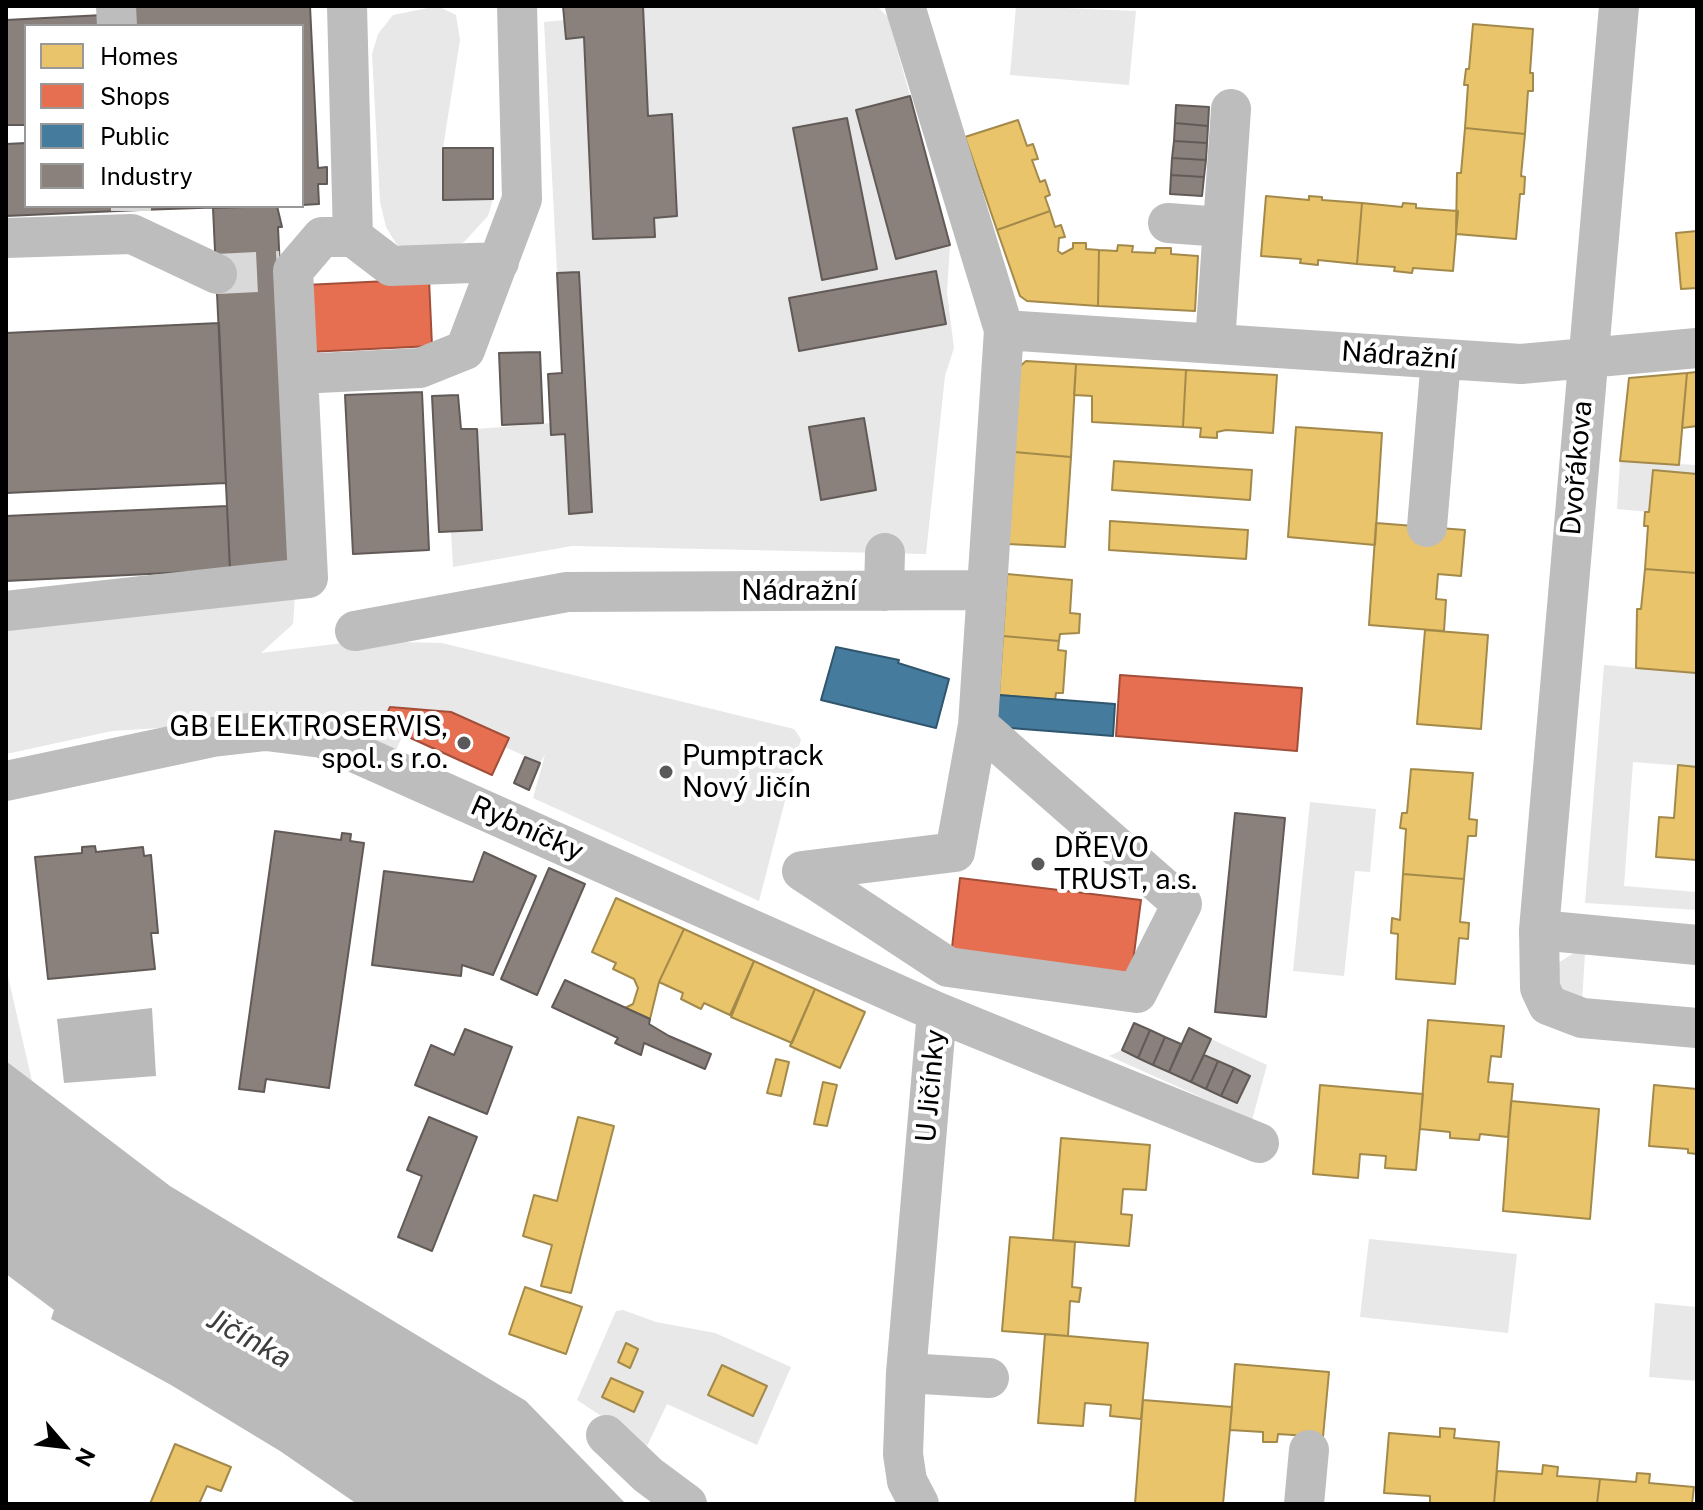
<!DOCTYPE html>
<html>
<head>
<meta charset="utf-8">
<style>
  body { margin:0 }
  #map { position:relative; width:1703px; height:1510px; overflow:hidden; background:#fff; font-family:"Public Sans",sans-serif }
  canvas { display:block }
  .frame { position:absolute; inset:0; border:8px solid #000; pointer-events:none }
  .legend { position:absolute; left:24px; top:24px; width:280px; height:184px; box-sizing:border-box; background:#fff; border:2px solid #999; margin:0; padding:10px 14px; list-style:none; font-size:24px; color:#000 }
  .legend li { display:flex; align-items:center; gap:16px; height:40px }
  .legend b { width:40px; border:2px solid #999 }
  .north { position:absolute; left:24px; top:1406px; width:80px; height:80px; -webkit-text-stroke:6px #fff; paint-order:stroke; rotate:118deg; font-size:22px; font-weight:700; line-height:32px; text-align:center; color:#000 }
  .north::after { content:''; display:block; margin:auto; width:28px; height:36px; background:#000; clip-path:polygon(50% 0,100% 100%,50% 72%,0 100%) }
</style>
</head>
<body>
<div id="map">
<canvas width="1703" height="1510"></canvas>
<div class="frame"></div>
<ul class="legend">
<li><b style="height:22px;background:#e9c46a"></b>Homes</li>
<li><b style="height:22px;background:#e76f51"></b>Shops</li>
<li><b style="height:22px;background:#457b9d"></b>Public</li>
<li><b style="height:22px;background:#8a817c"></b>Industry</li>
</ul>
<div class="north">N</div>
</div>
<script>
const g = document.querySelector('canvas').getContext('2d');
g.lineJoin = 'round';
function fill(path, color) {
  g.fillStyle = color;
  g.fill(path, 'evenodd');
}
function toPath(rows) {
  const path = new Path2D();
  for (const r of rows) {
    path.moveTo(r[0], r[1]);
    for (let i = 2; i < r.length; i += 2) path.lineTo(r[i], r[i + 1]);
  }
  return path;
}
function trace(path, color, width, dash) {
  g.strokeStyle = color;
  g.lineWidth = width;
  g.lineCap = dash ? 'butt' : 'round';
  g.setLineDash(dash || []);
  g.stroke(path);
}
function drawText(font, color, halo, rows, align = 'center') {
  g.font = font + ' "Public Sans",sans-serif';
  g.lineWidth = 8;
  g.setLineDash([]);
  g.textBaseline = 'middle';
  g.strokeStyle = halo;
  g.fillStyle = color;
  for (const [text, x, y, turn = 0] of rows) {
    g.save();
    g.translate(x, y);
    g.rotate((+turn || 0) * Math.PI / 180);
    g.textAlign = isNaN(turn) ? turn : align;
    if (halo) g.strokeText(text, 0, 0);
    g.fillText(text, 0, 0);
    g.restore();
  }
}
const green = toPath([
  [438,6,456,15,460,40,443,148,443,199,493,199,488,216,464,242,451,248,412,250,397,245,386,227,380,202,372,54,378,34,393,15],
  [643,6,877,6,888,17,910,96,856,111,896,259,950,245,947,293,954,348,945,376,926,554,572,546,453,567,451,532,482,530,477,429,551,423,551,435,565,434,569,513,591,512,579,272,557,273,544,22,564,20,566,38,584,37,654,218,677,215,672,115,648,116],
  [1016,6,1136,11,1129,85,1010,75],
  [1620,461,1697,465,1697,474,1653,470,1649,512,1617,509],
  [295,594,293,624,261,653,359,641,442,643,794,729,801,739,759,901,533,798,545,755,540,763,505,747,508,738,451,712,390,707,382,725,403,735,395,752,287,720,112,731,6,754,6,631,119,612],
  [1697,662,1697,767,1633,762,1624,886,1697,892,1697,910,1585,903,1604,665,1696,673],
  [1310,802,1376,809,1370,872,1355,871,1344,976,1293,971],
  [1574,953,1585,953,1582,1003,1559,993,1558,963],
  [6,965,7,972,32,1081,6,1061],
  [1211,1039,1267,1065,1252,1120,1109,1056,1122,1050,1221,1096,1249,1076,1204,1055],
  [1369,1239,1517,1254,1508,1333,1360,1317],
  [1655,1303,1697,1307,1697,1381,1649,1377],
  [623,1310,656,1322,715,1333,791,1367,757,1445,667,1404,647,1446,577,1400,616,1311]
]);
const water = toPath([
  [152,1008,156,1076,64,1083,57,1019],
  [6,1061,170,1186,526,1401,626,1504,357,1504,280,1451,171,1385,51,1319,54,1310,6,1274]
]);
const homes = toPath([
  [1473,24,1533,29,1530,73,1533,73,1533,91,1528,91,1525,134,1465,128,1468,85,1464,85,1466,69,1469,69,1473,24],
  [1018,120,1027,146,1033,144,1038,159,1032,160,1040,182,1045,180,1050,195,1045,197,1050,211,997,230,965,137,1018,120],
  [1465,128,1525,134,1521,176,1525,177,1524,194,1520,194,1516,239,1456,234,1457,173,1461,173,1465,128],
  [1266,196,1309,200,1309,196,1322,197,1322,200,1362,203,1357,264,1318,260,1318,265,1300,263,1301,259,1261,256,1266,196],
  [1362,203,1402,207,1403,203,1416,204,1416,208,1458,211,1453,271,1413,268,1412,273,1394,271,1395,267,1357,264,1362,203],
  [1050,211,1055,227,1061,225,1065,237,1059,238,1058,251,1062,254,1073,248,1073,243,1086,243,1086,249,1099,250,1098,306,1027,301,1020,296,997,230,1050,211],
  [1697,231,1697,288,1681,289,1676,233,1697,231],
  [1118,245,1133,246,1132,252,1155,253,1156,248,1171,248,1171,254,1198,256,1195,311,1098,306,1099,250,1117,251,1118,245],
  [1026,361,1076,364,1071,457,1014,452,1019,367,1026,361],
  [1076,364,1186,370,1183,427,1092,422,1092,396,1074,395,1076,364],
  [1186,370,1277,375,1273,433,1226,430,1217,432,1217,438,1200,437,1201,428,1183,427,1186,370],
  [1697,372,1697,426,1682,428,1687,373,1697,372],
  [1687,373,1679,465,1620,461,1629,378,1687,373],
  [1296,427,1382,433,1375,545,1288,537,1296,427],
  [1014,452,1071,457,1065,547,1008,544,1014,452],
  [1114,461,1252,470,1250,500,1112,490,1114,461],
  [1653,470,1697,474,1697,573,1645,569,1648,526,1644,526,1645,512,1649,512,1653,470],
  [1110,521,1248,530,1246,559,1109,550,1110,521],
  [1376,523,1465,530,1461,576,1438,574,1436,599,1446,600,1444,631,1369,625,1376,523],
  [1645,569,1697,573,1696,673,1636,668,1637,609,1641,609,1645,569],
  [1007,574,1072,580,1070,613,1080,614,1079,633,1060,634,1059,641,1003,636,1007,574],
  [1425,630,1488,635,1481,729,1417,724,1425,630],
  [1003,636,1059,641,1058,650,1066,651,1063,693,1056,693,1055,700,999,695,1003,636],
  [1678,765,1697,767,1697,860,1656,857,1659,817,1674,818,1678,765],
  [1411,769,1473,773,1469,819,1477,820,1476,836,1468,836,1464,879,1403,874,1406,829,1400,828,1402,813,1407,813,1411,769],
  [1403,874,1464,879,1460,922,1469,923,1468,939,1459,938,1455,984,1396,979,1398,934,1391,933,1392,918,1400,920,1403,874],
  [616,898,684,929,659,982,650,1019,625,1008,633,1004,638,988,634,979,613,969,616,963,592,952,616,898],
  [684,929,754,961,730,1015,704,1003,701,1009,681,999,683,993,659,982,684,929],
  [754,961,815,989,792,1043,731,1017,754,961],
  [815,989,865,1012,840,1068,790,1046,815,989],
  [1428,1020,1504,1026,1501,1057,1491,1056,1488,1082,1513,1084,1508,1137,1480,1134,1479,1140,1450,1138,1450,1132,1420,1129,1428,1020],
  [776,1059,789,1062,781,1096,767,1093,776,1059],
  [823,1082,837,1085,827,1126,814,1124,823,1082],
  [1320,1085,1423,1094,1416,1170,1385,1168,1386,1156,1360,1154,1358,1178,1313,1174,1320,1085],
  [1654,1085,1697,1089,1697,1086,1697,1154,1688,1153,1688,1149,1649,1146,1654,1085],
  [1511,1101,1599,1109,1590,1219,1503,1211,1511,1101],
  [578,1117,614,1126,571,1293,541,1286,552,1245,523,1236,534,1195,557,1201,578,1117],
  [1061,1138,1150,1145,1146,1190,1123,1189,1121,1214,1132,1215,1129,1246,1053,1240,1061,1138],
  [1010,1237,1075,1242,1072,1287,1081,1288,1079,1302,1070,1301,1068,1336,1002,1331,1010,1237],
  [525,1287,582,1307,566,1354,509,1334,525,1287],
  [1045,1334,1148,1343,1141,1419,1110,1416,1111,1405,1085,1403,1083,1426,1038,1423,1045,1334],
  [626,1343,638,1349,630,1368,618,1362,626,1343],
  [1235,1364,1329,1372,1323,1437,1278,1434,1277,1442,1263,1442,1263,1432,1230,1430,1235,1364],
  [722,1365,767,1386,753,1416,708,1395,722,1365],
  [611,1378,643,1392,634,1412,602,1397,611,1378],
  [1143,1400,1232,1407,1223,1504,1135,1504,1143,1400],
  [1440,1428,1455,1429,1454,1438,1499,1442,1494,1504,1430,1504,1430,1496,1384,1493,1389,1433,1440,1437,1440,1428],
  [175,1444,231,1467,221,1491,207,1486,199,1504,150,1504,175,1444],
  [1543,1465,1558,1467,1557,1476,1600,1479,1597,1504,1494,1504,1497,1471,1542,1474,1543,1465],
  [1637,1473,1650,1474,1649,1483,1694,1487,1692,1504,1597,1504,1600,1479,1636,1482,1637,1473]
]);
const shops = toPath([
  [429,279,432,346,308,352,305,285,429,279],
  [1120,675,1302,688,1297,751,1116,736,1120,675],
  [390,707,451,712,509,738,492,775,382,725,390,707],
  [960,878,1141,900,1131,977,951,956,960,878]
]);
const public = toPath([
  [836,647,899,660,898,663,949,679,936,728,821,700,836,647],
  [999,695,1115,704,1113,736,997,727,999,695]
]);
const industry = toPath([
  [128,6,310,6,318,168,327,167,327,184,318,184,319,204,302,205,302,26,130,26,128,6],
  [563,6,643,6,648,116,672,114,677,216,654,218,655,237,593,239,584,37,566,39,563,6],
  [103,15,104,26,26,26,26,125,6,125,6,20,103,15],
  [910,96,950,245,896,259,856,110,910,96],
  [1176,105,1209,107,1208,126,1175,123,1176,105],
  [847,118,877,269,822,280,793,128,847,118],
  [1175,123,1208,126,1207,143,1174,141,1175,123],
  [1174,141,1207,143,1206,160,1172,158,1174,141],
  [26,143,26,206,140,206,140,210,6,216,6,144,26,143],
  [443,148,493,148,493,199,443,200,443,148],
  [1172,158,1206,160,1204,177,1171,175,1172,158],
  [1171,175,1204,177,1202,196,1170,194,1171,175],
  [140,206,256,206,140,210,140,206],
  [277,206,282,227,278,227,294,567,230,570,213,208,277,206],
  [936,271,946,324,799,351,789,298,936,271],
  [579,272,592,512,569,514,565,434,551,435,548,374,562,373,557,273,579,272],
  [219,323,226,483,6,493,6,333,219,323],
  [540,352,543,423,502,425,499,353,540,352],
  [422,392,429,550,353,554,345,395,422,392],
  [458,395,461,429,477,429,482,530,439,532,432,396,458,395],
  [864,418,876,490,821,500,809,427,864,418],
  [227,506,230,570,6,581,6,516,227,506],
  [525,757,540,763,529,790,514,783,525,757],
  [1235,813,1285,818,1266,1017,1215,1012,1235,813],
  [275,831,341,840,342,833,351,834,350,841,364,843,329,1088,266,1079,264,1092,239,1089,275,831],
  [95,846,96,852,143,847,144,856,151,855,158,933,151,933,155,969,48,979,35,857,82,853,82,847,95,846],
  [484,852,536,876,493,975,462,965,461,976,372,965,384,871,473,882,484,852],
  [549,868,585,884,537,995,501,979,549,868],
  [565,980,650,1019,649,1024,669,1036,711,1054,705,1069,644,1043,641,1055,615,1043,618,1038,552,1007,565,980],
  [1134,1023,1150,1030,1138,1058,1122,1050,1134,1023],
  [1189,1028,1211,1039,1191,1082,1169,1072,1189,1028],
  [465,1029,512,1047,487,1114,415,1085,431,1045,454,1055,465,1029],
  [1150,1030,1165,1037,1153,1065,1138,1058,1150,1030],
  [1165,1037,1181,1044,1169,1072,1153,1065,1165,1037],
  [1204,1055,1218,1061,1206,1089,1191,1082,1204,1055],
  [1218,1061,1234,1068,1221,1096,1206,1089,1218,1061],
  [1234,1068,1250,1076,1237,1103,1221,1096,1234,1068],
  [429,1117,477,1137,432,1251,398,1237,422,1176,407,1170,429,1117]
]);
const minorTunnel = toPath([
  [131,206,131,211],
  [217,274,280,271]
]);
const minor = toPath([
  [116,6,117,26],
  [905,6,1004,330,978,725,1182,904,1137,993,948,967,802,871,955,852,978,725],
  [1619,6,1539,930,1540,988,1548,1005,1582,1018,1697,1028],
  [1168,223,1222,227],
  [353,237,391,266,499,262],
  [6,238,132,234,217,274],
  [1004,330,1521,364,1697,348],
  [1215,343,1231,109],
  [298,374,420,368,465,350,522,199,517,6],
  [1427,527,1441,359],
  [884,591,885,553],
  [6,611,308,578,293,271,322,237,353,237,347,6],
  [355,631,567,592,985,590],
  [6,781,213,737,266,731,322,738,937,1012,1259,1143],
  [1539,930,1697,945],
  [906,1373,989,1378],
  [606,1435,648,1475,687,1504],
  [919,1504,907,1481,903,1454,906,1373,937,1012],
  [1304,1504,1309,1450]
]);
const markers = [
  [464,743,8,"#595959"],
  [666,772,8,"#595959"],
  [1038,864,8,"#595959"]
];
const streetNames = [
  ["Nádražní",1399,356,4],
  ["Dvořákova",1577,468,-85],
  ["Nádražní",799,591],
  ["Rybníčky",527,829,24],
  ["U Jičínky",931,1086,-85]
];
const poiNames = [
  ["GB ELEKTROSERVIS,",448,727,"right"],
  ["spol. s r.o.",448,759,"right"],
  ["Pumptrack",682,756],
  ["Nový Jičín",682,788],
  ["DŘEVO",1054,848],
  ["TRUST, a.s.",1054,880]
];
const waterNames = [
  ["Jičínka",249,1339,29]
];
fill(green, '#e8e8e8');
fill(water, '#bababa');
fill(homes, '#e9c46a');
trace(homes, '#a3894a', 2);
fill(shops, '#e76f51');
trace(shops, '#a24e39', 2);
fill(public, '#457b9d');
trace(public, '#30566e', 2);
fill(industry, '#8a817c');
trace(industry, '#615a57', 2);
trace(minorTunnel, '#d9d9d9', 40, [40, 20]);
trace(minor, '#bdbdbd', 40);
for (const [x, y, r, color] of markers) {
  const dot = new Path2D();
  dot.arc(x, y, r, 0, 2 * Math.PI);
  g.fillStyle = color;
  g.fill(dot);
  trace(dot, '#fff', 3);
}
drawText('28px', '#000', '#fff', streetNames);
drawText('28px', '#000', '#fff', poiNames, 'left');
drawText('italic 30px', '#3d3d3d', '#fff', waterNames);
</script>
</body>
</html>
